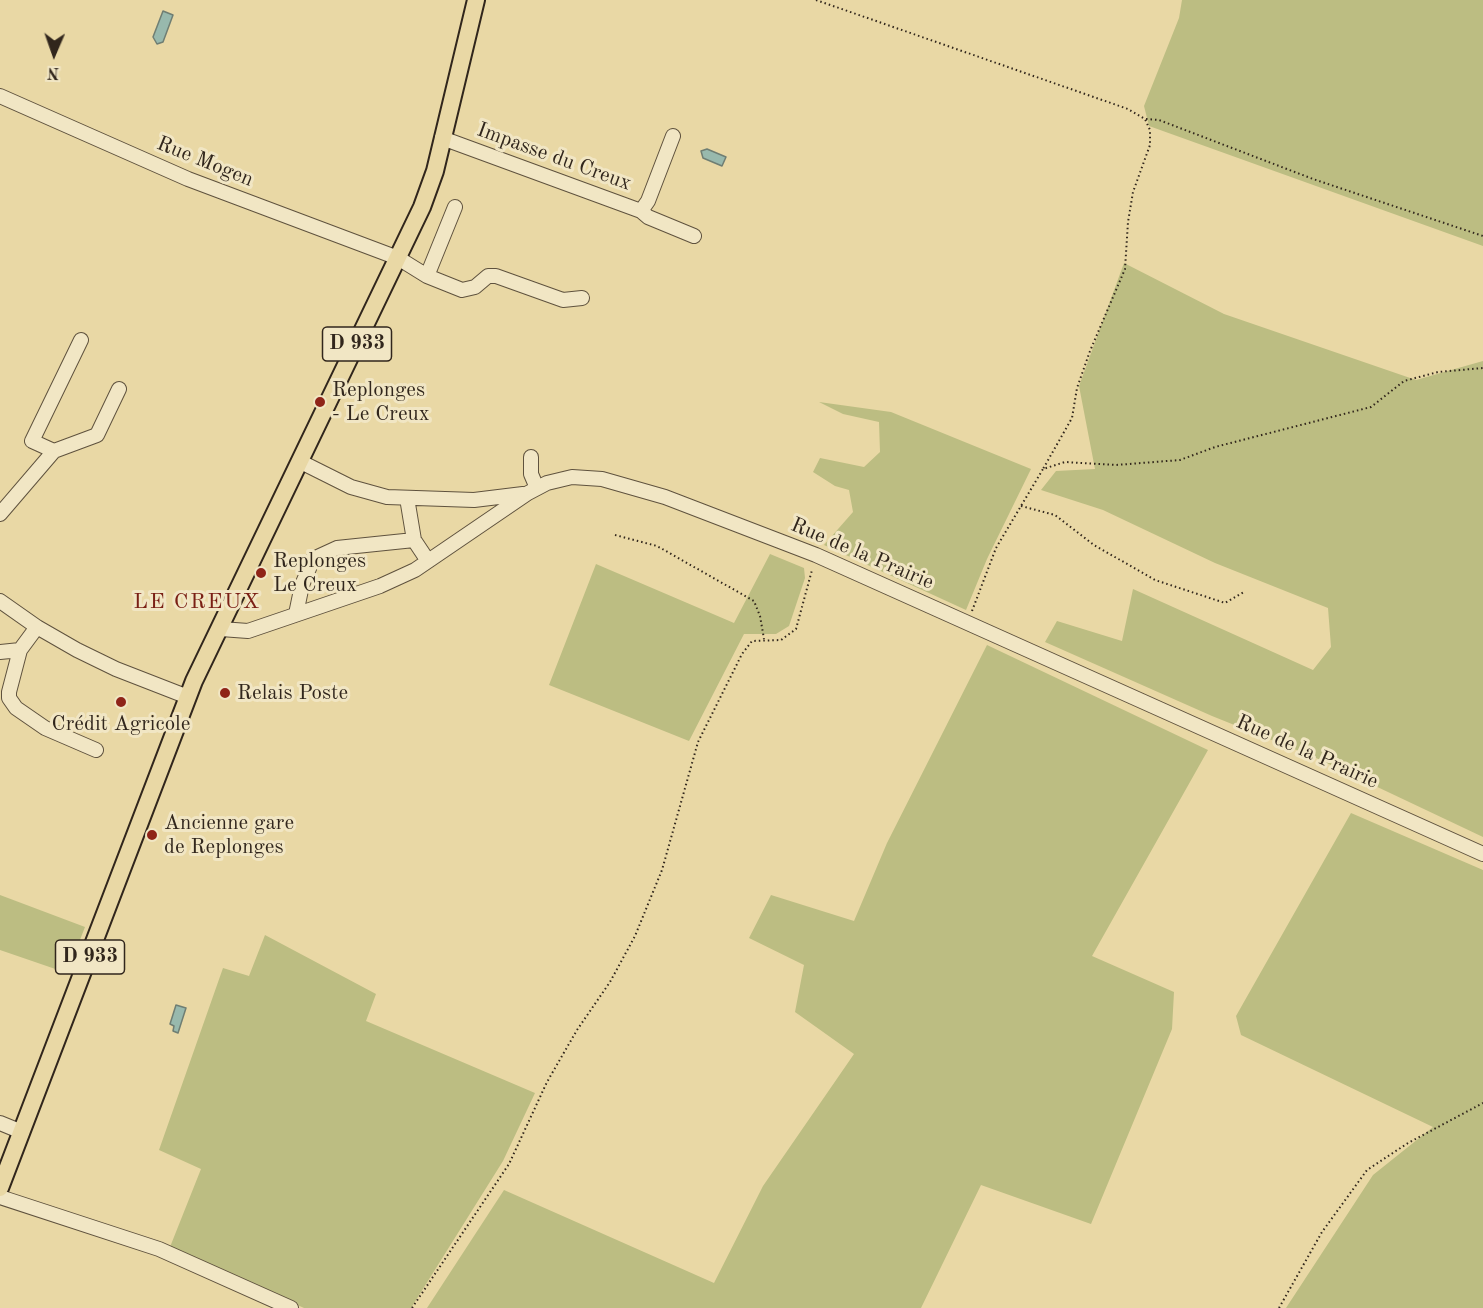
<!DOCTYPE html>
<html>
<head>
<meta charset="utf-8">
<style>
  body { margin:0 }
  #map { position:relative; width:1483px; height:1308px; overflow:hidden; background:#e9d8a5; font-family:"Old Standard TT",serif }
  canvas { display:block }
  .north { position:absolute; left:24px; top:24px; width:60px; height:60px; -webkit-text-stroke:4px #f1e6c4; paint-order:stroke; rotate:182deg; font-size:16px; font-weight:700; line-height:24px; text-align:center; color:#31261c }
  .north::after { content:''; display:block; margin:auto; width:21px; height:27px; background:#31261c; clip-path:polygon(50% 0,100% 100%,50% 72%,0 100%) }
</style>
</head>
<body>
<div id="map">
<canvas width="1483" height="1308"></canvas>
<div class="north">N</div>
</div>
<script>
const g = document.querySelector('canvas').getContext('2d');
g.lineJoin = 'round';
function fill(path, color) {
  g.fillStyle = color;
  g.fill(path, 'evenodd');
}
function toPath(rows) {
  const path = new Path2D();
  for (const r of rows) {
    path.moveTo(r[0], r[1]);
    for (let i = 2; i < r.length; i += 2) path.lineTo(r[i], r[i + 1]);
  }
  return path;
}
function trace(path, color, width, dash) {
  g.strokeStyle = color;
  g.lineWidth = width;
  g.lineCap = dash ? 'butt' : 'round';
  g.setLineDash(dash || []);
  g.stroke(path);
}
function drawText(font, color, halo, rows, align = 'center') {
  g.font = font + ' "Old Standard TT",serif';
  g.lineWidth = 6;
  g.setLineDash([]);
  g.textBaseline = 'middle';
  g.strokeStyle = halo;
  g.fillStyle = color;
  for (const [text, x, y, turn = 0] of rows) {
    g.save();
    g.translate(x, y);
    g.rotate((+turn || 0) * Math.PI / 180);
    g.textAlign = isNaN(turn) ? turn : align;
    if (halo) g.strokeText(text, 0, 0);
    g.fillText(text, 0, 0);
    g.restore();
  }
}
const green = toPath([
  [1182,0,1483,0,1483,246,1149,126,1144,106,1179,18],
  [1124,263,1224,314,1416,380,1483,361,1483,837,1314,757,1212,716,1045,642,1057,621,1122,641,1133,589,1313,670,1331,647,1328,608,1215,563,1103,510,1041,490,1056,471,1095,469,1079,386],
  [819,402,891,412,1031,469,987,559,966,610,824,545,853,512,849,490,835,486,813,472,820,458,864,467,880,452,879,422,843,414],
  [770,554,804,568,805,578,789,626,776,634,744,634,689,741,549,685,596,564,734,623],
  [987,645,1208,750,1092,956,1174,992,1172,1029,1091,1224,981,1185,921,1308,427,1308,504,1190,714,1283,763,1186,854,1054,795,1012,804,965,749,938,771,895,854,921,887,843],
  [1351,813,1483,870,1483,1308,1286,1308,1373,1175,1433,1127,1241,1035,1236,1016],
  [0,895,85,927,67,973,0,950],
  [265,935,376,994,366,1021,535,1093,503,1161,411,1308,304,1308,170,1247,201,1169,159,1150,223,968,249,976]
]);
const water = toPath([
  [163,11,173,15,163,42,157,44,153,37,163,11],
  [707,149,726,157,722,166,703,158,701,151,707,149],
  [176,1005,186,1008,178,1033,173,1031,174,1026,170,1024,176,1005]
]);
const path = toPath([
  [816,0,1128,109,1145,119,1150,130,1150,145,1133,192,1128,222,1125,269,1090,351,1077,388,1072,418,1043,469],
  [1146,119,1159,120,1313,179,1483,236],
  [1021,506,1055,515,1094,545,1155,580,1225,603,1244,592],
  [615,535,657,546,754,601,760,616,764,639],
  [972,611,996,548,1043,469,1065,462,1116,465,1180,460,1215,447,1371,407,1404,381,1438,372,1483,368],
  [412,1308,509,1164,547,1082,577,1030,610,982,635,936,662,870,698,742,742,654,752,641,781,640,796,629,812,570],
  [1279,1308,1322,1232,1367,1170,1408,1143,1483,1103]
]);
const minor = toPath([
  [0,96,188,179,398,258,427,276,462,290,475,287,488,276,496,276,563,300,582,298],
  [442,138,641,211,648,201,673,136],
  [641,211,648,217,694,236],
  [427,276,455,207],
  [54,451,32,441,81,340],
  [531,457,531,474,537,488],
  [301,462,351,487,387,497,474,500,523,494],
  [407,498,414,540,428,561],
  [0,514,54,451,97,435,119,389],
  [0,601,37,627,77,650,116,669,188,697],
  [296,614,302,585,313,559,337,548,414,540],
  [221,629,248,631,380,586,415,570,528,493,547,483,572,477,602,479,665,497,816,555,1483,854],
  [20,650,9,692,9,698,16,708,45,728,96,750],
  [0,652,20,650,37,627],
  [0,1123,22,1132],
  [0,1197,159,1249,291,1308]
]);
const major = toPath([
  [0,1188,194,681,422,207,435,171,476,0]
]);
const markers = [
  [320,402,6,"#8f2418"],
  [261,573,6,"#8f2418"],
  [225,693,6,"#8f2418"],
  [121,702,6,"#8f2418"],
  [152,835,6,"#8f2418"]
];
const shields = [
  [357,344,69],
  [90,957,69]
];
const shieldNames = [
  ["D 933",357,344],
  ["D 933",90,957]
];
const streetNames = [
  ["Impasse du Creux",554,157,20],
  ["Rue Mogen",205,162,22],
  ["Rue de la Prairie",862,554,23],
  ["Rue de la Prairie",1307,752,24]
];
const poiNames = [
  ["Replonges",332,390],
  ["- Le Creux",332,414],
  ["Replonges",273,561],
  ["Le Creux",273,585],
  ["Relais Poste",237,693],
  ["Crédit Agricole",121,724,"center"],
  ["Ancienne gare",164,823],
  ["de Replonges",164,847]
];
const neighbourhoodNames = [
  ["LE CREUX",197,602]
];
fill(green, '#bcbd82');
fill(water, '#98b9ad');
trace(water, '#6f7e73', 1.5);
trace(minor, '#5f523e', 16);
trace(major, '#31261c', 20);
trace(path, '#31261c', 2, [1.5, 3]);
trace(minor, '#f1e6c4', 14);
trace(major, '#e9d8a5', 16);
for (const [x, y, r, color] of markers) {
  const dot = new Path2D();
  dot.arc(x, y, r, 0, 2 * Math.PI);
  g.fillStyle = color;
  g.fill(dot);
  trace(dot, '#f1e6c4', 2);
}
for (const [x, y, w] of shields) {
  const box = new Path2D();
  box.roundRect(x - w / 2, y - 17, w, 34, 4.5);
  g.fillStyle = '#f1e6c4';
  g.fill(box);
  trace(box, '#31261c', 1.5);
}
drawText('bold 20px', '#31261c', null, shieldNames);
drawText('21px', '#31261c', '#f1e6c4', streetNames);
drawText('21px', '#31261c', '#f1e6c4', poiNames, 'left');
g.letterSpacing = '1.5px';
drawText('22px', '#7a1f14', '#f1e6c4', neighbourhoodNames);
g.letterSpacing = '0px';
</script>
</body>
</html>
